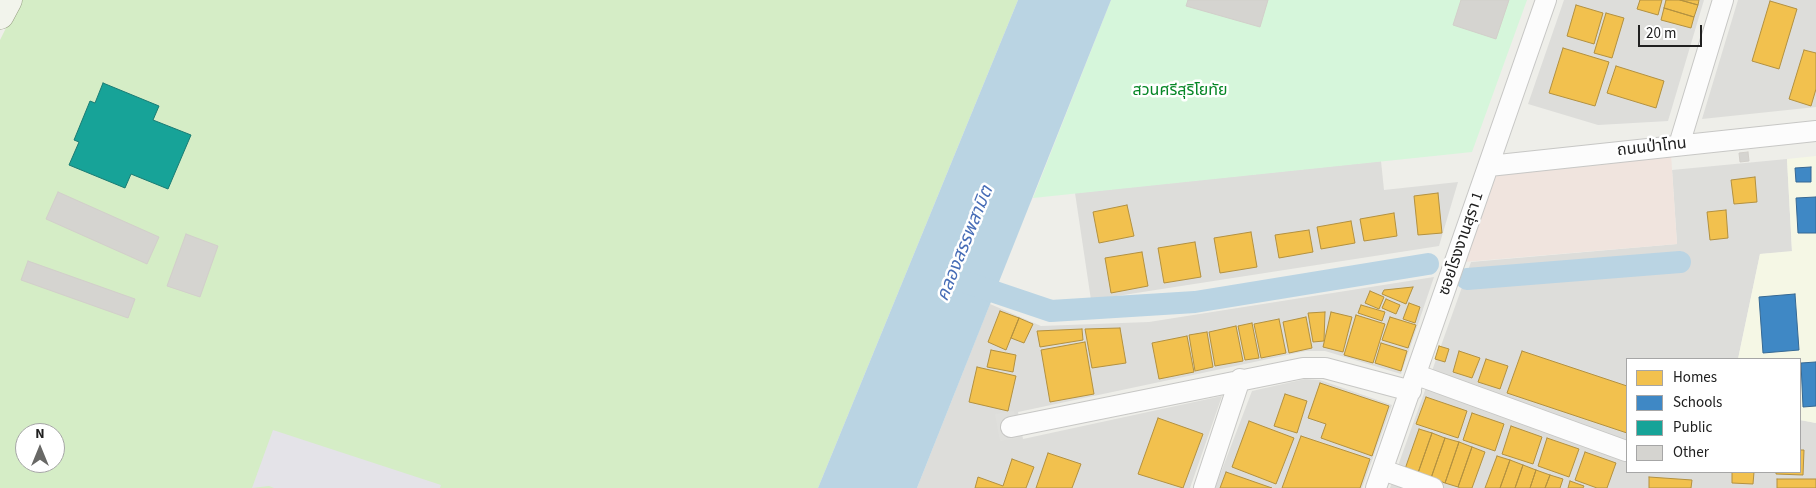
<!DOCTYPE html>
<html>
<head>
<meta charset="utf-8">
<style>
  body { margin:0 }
  #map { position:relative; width:1816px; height:488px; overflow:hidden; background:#eeeee9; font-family:"Source Sans 3",sans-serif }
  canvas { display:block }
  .legend { position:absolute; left:1626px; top:358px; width:175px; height:115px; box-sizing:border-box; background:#fff; border:1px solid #a6a6a6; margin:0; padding:6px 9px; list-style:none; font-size:15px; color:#202020 }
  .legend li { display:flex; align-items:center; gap:10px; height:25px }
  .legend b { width:25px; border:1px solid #a6a6a6 }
  .north { position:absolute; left:15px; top:423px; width:50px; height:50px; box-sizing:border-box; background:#fff; border:1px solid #a6a6a6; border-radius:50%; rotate:0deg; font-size:14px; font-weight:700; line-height:20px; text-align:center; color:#202020 }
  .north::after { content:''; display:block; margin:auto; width:18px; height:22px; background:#686866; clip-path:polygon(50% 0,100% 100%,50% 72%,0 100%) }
  .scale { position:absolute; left:1638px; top:25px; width:64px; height:22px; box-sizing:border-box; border:2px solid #202020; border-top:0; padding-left:6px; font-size:15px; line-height:18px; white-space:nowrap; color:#202020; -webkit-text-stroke:4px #fff; paint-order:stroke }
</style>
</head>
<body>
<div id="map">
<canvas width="1816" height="488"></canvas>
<ul class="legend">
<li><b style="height:14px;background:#f2c14e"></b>Homes</li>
<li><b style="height:14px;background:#3f88c5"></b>Schools</li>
<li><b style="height:14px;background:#17a398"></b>Public</li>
<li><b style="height:14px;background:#d5d4d0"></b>Other</li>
</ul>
<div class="north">N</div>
<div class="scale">20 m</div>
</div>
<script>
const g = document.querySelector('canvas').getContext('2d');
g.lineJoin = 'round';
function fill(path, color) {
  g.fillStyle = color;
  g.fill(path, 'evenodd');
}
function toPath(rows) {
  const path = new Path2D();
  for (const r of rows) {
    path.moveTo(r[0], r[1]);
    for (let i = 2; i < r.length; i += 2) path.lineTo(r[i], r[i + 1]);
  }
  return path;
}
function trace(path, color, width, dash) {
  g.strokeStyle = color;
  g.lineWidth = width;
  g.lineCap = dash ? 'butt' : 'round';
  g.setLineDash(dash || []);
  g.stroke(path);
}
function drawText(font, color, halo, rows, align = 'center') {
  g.font = font + ' "Source Sans 3","Noto Sans Thai",sans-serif';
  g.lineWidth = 5;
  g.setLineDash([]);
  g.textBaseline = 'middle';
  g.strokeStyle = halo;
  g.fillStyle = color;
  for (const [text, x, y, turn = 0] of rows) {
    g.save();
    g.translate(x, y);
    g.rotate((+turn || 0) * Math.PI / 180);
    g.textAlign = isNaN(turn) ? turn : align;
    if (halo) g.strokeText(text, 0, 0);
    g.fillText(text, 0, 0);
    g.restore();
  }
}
const residential = toPath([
  [1564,0,1704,0,1668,121,1598,125,1528,104],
  [1738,0,1816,0,1816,107,1702,119],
  [1787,159,1792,252,1760,254,1738,359,1627,359,1627,472,1800,472,1800,420,1816,423,1816,488,1390,488,1471,262,1677,244,1672,170],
  [1381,161,1384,190,1458,182,1439,246,1091,300,1075,193],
  [1434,277,1401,374,1325,351,1306,351,1018,412,1023,439,1222,396,1190,488,917,488,990,304,1041,326,1149,322],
  [1305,379,1320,380,1392,405,1362,488,1215,488,1252,391]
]);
const commercial = toPath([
  [1671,154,1677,244,1464,262,1492,178,1503,169]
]);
const education = toPath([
  [1816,156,1816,423,1800,420,1800,359,1738,359,1760,254,1792,251,1787,159]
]);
const grass = toPath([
  [20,0,1018,0,818,488,0,488,0,40],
  [25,433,55,433,55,463,25,463]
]);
const park = toPath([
  [1111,0,1527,0,1472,152,1033,198]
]);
const parking = toPath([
  [1014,411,1018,438,1000,441,995,414]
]);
const plaza = toPath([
  [273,430,441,485,440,488,274,488,269,486,252,488]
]);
const water = toPath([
  [1018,0,1111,0,917,488,818,488]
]);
const homes = toPath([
  [1640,0,1662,0,1658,15,1637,9,1640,0],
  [1666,0,1680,0,1698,5,1694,17,1664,8,1666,0],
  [1680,0,1699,0,1698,5,1680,0],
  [1770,1,1797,9,1779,69,1752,61,1770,1],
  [1576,5,1603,13,1594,44,1567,36,1576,5],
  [1664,8,1694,17,1691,28,1661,20,1664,8],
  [1606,13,1624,18,1612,58,1594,53,1606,13],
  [1563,48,1609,62,1595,106,1549,93,1563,48],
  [1804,50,1816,53,1816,89,1811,106,1789,99,1804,50],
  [1616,66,1664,81,1656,108,1607,93,1616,66],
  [1755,177,1757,202,1734,204,1731,180,1755,177],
  [1438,193,1442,233,1418,235,1414,196,1438,193],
  [1127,205,1134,236,1099,243,1093,212,1127,205],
  [1726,210,1728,238,1710,240,1707,212,1726,210],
  [1394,213,1397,236,1364,241,1360,219,1394,213],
  [1351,221,1355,243,1321,249,1317,227,1351,221],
  [1309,230,1313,252,1279,258,1275,235,1309,230],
  [1251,232,1257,267,1220,273,1214,238,1251,232],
  [1195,242,1201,277,1164,283,1158,248,1195,242],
  [1142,252,1148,286,1111,293,1105,258,1142,252],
  [1413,287,1406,304,1382,294,1384,290,1413,287],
  [1370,291,1384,297,1379,309,1365,303,1370,291],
  [1386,299,1400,305,1396,314,1382,308,1386,299],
  [1409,303,1420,307,1415,323,1403,319,1409,303],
  [1361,305,1385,312,1382,321,1358,313,1361,305],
  [1000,311,1019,318,1006,350,988,342,1000,311],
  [1325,312,1324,341,1313,342,1308,313,1325,312],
  [1331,312,1352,317,1343,352,1323,347,1331,312],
  [1356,315,1385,324,1373,363,1344,355,1356,315],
  [1306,317,1312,348,1289,353,1283,322,1306,317],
  [1390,317,1416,325,1408,348,1382,340,1390,317],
  [1019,318,1033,324,1024,343,1011,338,1019,318],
  [1279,319,1286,353,1261,358,1254,324,1279,319],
  [1252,323,1259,358,1245,360,1238,326,1252,323],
  [1236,326,1243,361,1215,366,1209,332,1236,326],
  [1120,328,1126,363,1092,368,1085,329,1120,328],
  [1082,329,1083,340,1040,347,1037,331,1082,329],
  [1207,332,1213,367,1195,371,1189,335,1207,332],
  [1187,336,1194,372,1159,379,1152,343,1187,336],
  [1085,342,1094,394,1050,402,1041,350,1085,342],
  [1381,343,1407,351,1401,371,1375,363,1381,343],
  [1439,346,1449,349,1445,362,1435,359,1439,346],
  [991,350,1016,355,1013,372,987,367,991,350],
  [1459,351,1480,358,1472,378,1453,372,1459,351],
  [1522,351,1627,386,1627,433,1507,393,1522,351],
  [1486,359,1508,366,1500,389,1478,382,1486,359],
  [977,367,1016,376,1008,411,969,402,977,367],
  [1320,383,1389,406,1372,456,1321,438,1326,424,1308,418,1320,383],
  [1285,394,1307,401,1297,433,1274,426,1285,394],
  [1426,397,1467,411,1458,438,1416,424,1426,397],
  [1472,413,1504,424,1495,451,1463,440,1472,413],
  [1158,418,1203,434,1183,488,1138,474,1158,418],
  [1249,421,1294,438,1276,484,1232,467,1249,421],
  [1511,426,1542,437,1533,464,1502,454,1511,426],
  [1419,429,1432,433,1418,473,1405,469,1419,429],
  [1432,433,1445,438,1431,478,1418,473,1432,433],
  [1301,436,1370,459,1360,488,1282,488,1301,436],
  [1445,438,1459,442,1445,483,1431,478,1445,438],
  [1547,438,1579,449,1569,477,1538,466,1547,438],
  [1459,442,1472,447,1458,487,1445,483,1459,442],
  [1472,447,1485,452,1472,488,1460,488,1458,487,1472,447],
  [1800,450,1804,450,1803,475,1776,474,1776,472,1800,472,1800,450],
  [1585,452,1616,463,1607,488,1597,488,1575,480,1585,452],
  [1048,453,1081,464,1072,488,1036,488,1048,453],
  [1497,456,1510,460,1500,488,1485,488,1497,456],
  [1012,459,1034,467,1026,488,975,488,978,477,1003,486,1012,459],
  [1510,460,1523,465,1515,488,1500,488,1510,460],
  [1523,465,1536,470,1530,488,1515,488,1523,465],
  [1536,470,1550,475,1545,488,1530,488,1536,470],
  [1226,472,1272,488,1220,488,1226,472],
  [1732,472,1754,472,1753,484,1732,483,1732,472],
  [1550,475,1563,479,1560,488,1545,488,1550,475],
  [1649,477,1692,480,1691,488,1649,488,1649,477],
  [1777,479,1816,479,1816,488,1777,488,1777,479],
  [1570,481,1584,486,1583,488,1568,488,1570,481]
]);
const schools = toPath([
  [1811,167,1811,182,1796,182,1795,168,1811,167],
  [1816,197,1816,233,1798,233,1796,198,1816,197],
  [1795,294,1799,350,1763,353,1759,297,1795,294],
  [1816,362,1816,406,1803,407,1801,363,1816,362]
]);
const public = toPath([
  [103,83,159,106,153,120,191,135,168,189,131,174,125,188,69,165,79,142,74,140,90,101,95,103,103,83]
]);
const canal = toPath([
  [1467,279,1680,262],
  [965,282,1051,311,1195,302,1428,264]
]);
const building = toPath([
  [1188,0,1268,0,1260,27,1186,6,1188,0],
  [1461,0,1509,0,1496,39,1453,25,1461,0],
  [1748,152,1749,161,1740,162,1739,153,1748,152],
  [58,192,159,237,147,264,46,219,58,192],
  [186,234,218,246,200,297,167,286,186,234],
  [28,261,135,299,128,318,21,280,28,261]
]);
const street = toPath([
  [1679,145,1723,0],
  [1489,166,1816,131],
  [1417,375,1626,451],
  [1011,427,1303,368,1325,368,1411,391],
  [1383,470,1433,488],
  [1204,488,1240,379],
  [1376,488,1546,0]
]);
const secondary = toPath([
  [0,15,8,0]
]);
const parkNames = [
  ["สวนศรีสุริโยทัย",1180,91]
];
const streetNames = [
  ["ถนนป่าโทน",1652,148,-6],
  ["ซอยโรงงานสุรา 1",1462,244,-71]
];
const waterNames = [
  ["คลองสรรพสามิต",966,244,-68]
];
fill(residential, '#ddddda');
fill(commercial, '#f0e4de');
fill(education, '#f5f7e5');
fill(grass, '#d5edc6');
fill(park, '#d6f6db');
fill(parking, '#dfdfdc');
fill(plaza, '#e4e3e8');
fill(water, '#bad4e3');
fill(homes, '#f2c14e');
trace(homes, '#b39140', 1);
fill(schools, '#3f88c5');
trace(schools, '#366994', 1);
fill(public, '#17a398');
trace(public, '#1a7c74', 1);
trace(canal, '#bad4e3', 22);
fill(building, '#d5d4d0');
trace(building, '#d2cfca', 1);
trace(street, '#c7c7c5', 22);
trace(secondary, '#939a7f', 29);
trace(street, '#fcfcfc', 20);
trace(secondary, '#f2f4ec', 28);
drawText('16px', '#068626', '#fff', parkNames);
drawText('16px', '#202020', '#fff', streetNames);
drawText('italic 18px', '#466cb6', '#fff', waterNames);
</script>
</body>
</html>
